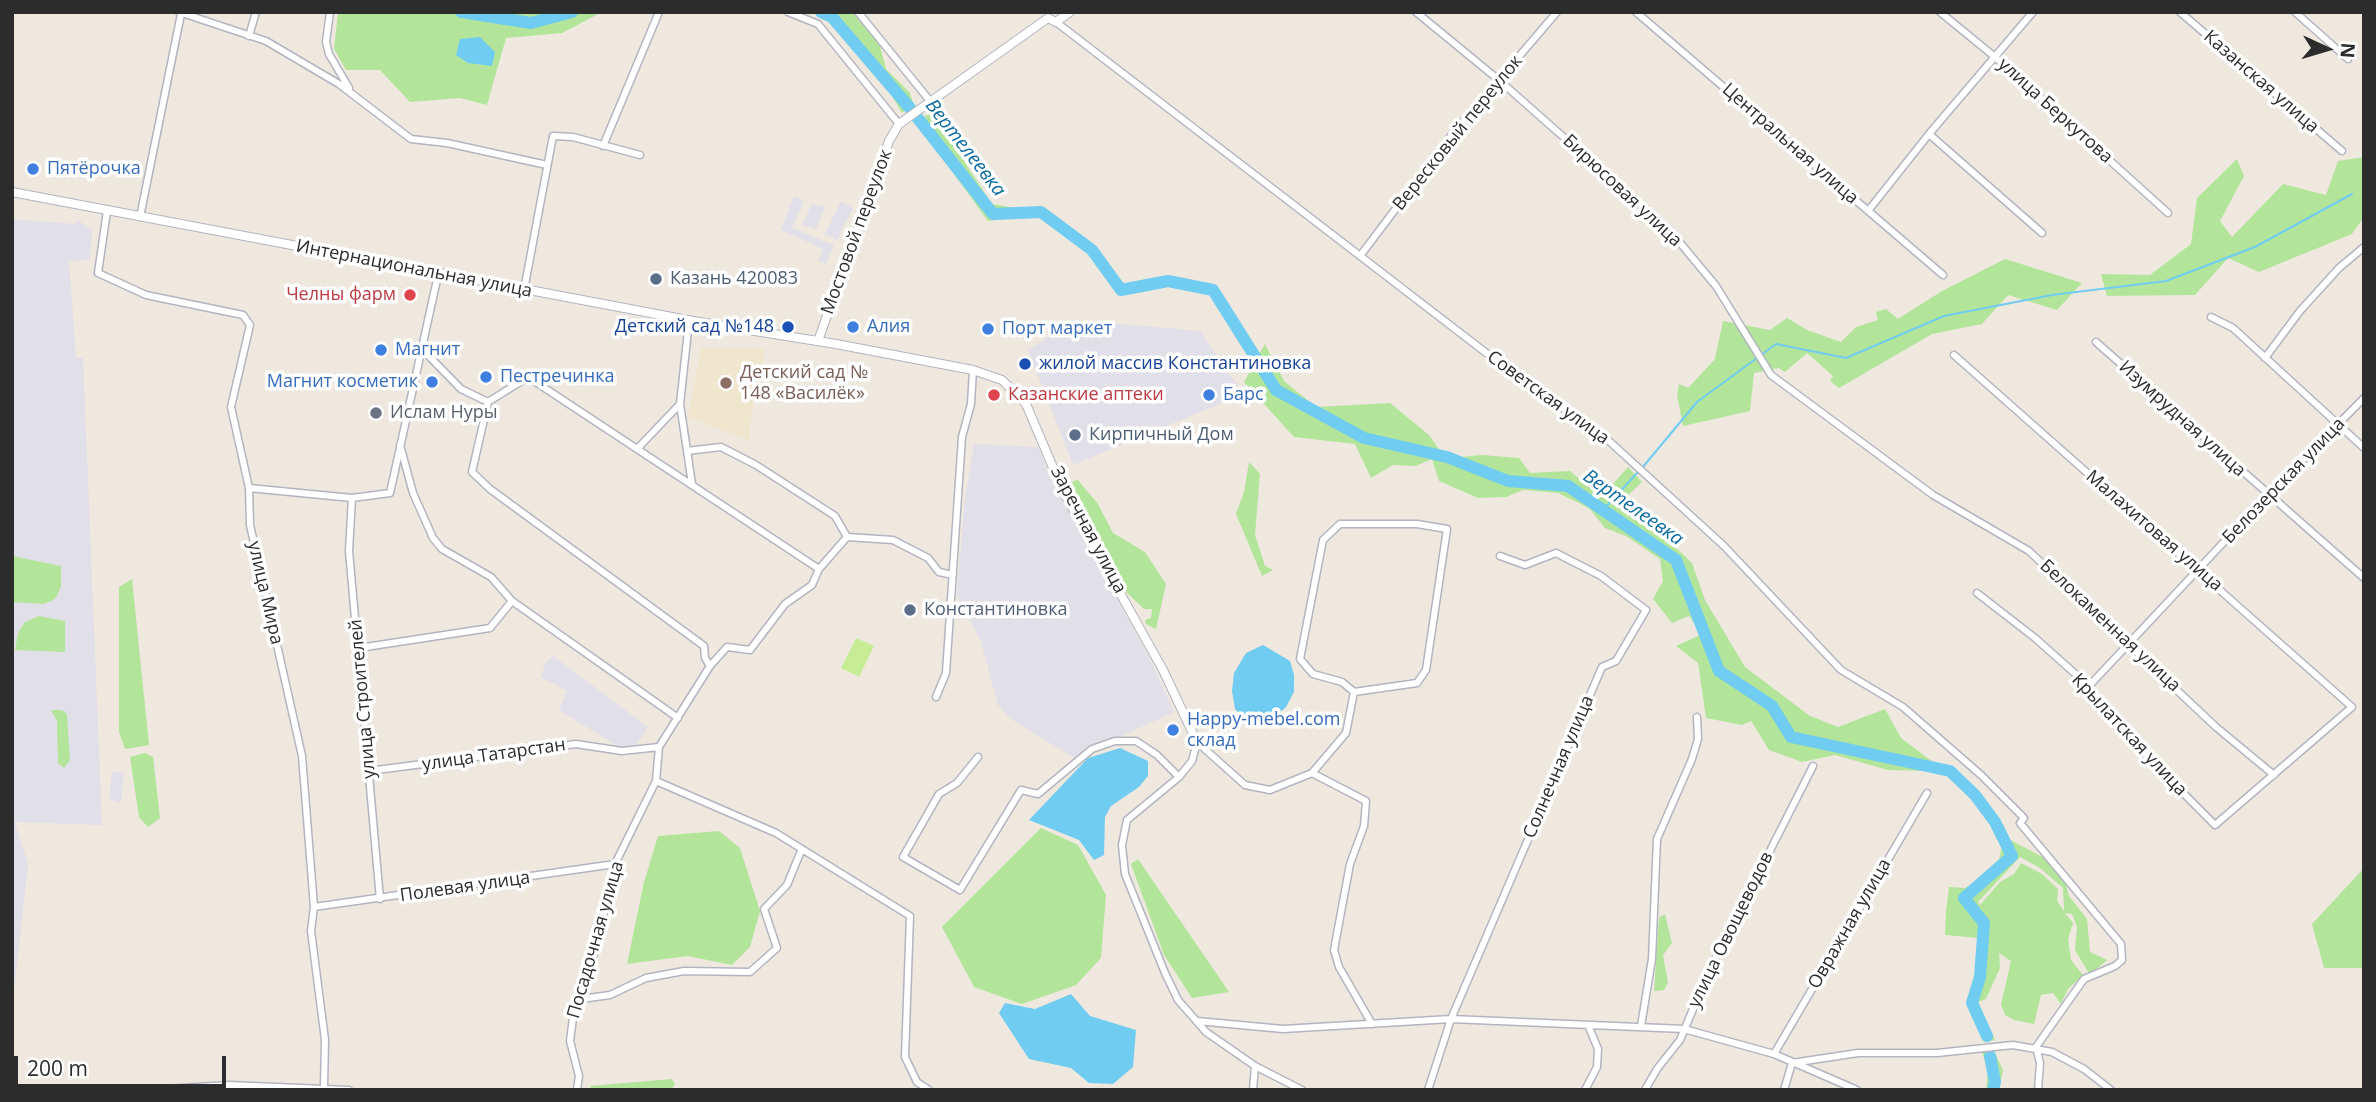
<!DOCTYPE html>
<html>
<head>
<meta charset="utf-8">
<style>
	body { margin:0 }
	#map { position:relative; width:2376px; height:1102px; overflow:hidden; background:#eee8df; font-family:"Open Sans",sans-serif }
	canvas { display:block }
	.frame { position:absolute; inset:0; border:14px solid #2c2c2c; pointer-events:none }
	.north { position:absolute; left:2292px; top:14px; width:70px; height:70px; -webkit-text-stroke:5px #fff; paint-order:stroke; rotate:94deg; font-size:19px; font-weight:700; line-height:28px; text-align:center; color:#2c2c2c }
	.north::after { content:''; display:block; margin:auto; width:24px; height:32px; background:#2c2c2c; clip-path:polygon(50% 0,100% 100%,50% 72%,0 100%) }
	.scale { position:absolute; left:14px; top:1056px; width:212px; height:32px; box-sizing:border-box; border:4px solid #2c2c2c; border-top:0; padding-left:9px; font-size:21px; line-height:24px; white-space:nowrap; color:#2c2c2c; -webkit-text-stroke:5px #fff; paint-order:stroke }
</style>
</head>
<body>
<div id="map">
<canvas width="2376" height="1102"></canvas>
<div class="frame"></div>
<div class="north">N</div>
<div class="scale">200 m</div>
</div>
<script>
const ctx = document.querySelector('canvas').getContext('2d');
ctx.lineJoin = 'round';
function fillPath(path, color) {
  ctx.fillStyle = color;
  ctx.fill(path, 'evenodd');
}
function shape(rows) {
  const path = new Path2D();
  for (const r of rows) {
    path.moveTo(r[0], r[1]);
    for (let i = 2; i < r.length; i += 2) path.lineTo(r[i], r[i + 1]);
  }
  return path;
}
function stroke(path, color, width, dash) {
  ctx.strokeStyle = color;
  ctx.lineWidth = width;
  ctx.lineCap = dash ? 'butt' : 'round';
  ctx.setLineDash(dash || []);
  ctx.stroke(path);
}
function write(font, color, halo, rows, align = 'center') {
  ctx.font = font + ' "Open Sans",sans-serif';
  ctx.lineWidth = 7;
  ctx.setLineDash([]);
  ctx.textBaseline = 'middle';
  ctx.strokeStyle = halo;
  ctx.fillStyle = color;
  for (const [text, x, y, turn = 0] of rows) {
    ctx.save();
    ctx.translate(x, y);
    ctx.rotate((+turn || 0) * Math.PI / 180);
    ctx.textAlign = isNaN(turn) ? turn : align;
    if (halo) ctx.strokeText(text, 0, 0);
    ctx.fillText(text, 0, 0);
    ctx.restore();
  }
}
fillPath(shape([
	[794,196,804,201,792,228,834,245,826,264,818,261,823,249,781,230],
	[841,201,853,208,837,240,825,234],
	[812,204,825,207,816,229,802,225],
	[12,219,75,224,79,221,92,230,90,260,69,261,76,358,83,358,102,825,15,822,28,864,12,1010],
	[1076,320,1200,331,1243,394,1073,465,1028,350],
	[974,444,1038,447,1052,482,1152,663,1174,712,1074,758,1011,719,998,705,981,642,957,595,965,498],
	[553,656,648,727,636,746,622,749,559,710,567,691,541,677,545,664],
	[112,771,124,773,121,803,109,799]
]), '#e1dfe7');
fillPath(shape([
	[701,348,765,349,750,424,750,441,688,417]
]), '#f0e6ce');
fillPath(shape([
	[338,12,602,12,562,33,506,38,487,105,460,98,410,102,380,70,346,70,334,49],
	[806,12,852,12,880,46,886,69,910,93,913,103,902,113,888,89,857,55,835,24,824,16],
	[932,112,992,204,1041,212,988,221,916,122],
	[2364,157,2364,217,2352,234,2259,272,2228,258,2195,295,2107,296,2101,274,2150,275,2191,244,2197,198,2237,159,2244,176,2220,221,2232,237,2283,184,2326,195,2338,161],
	[2005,259,2082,283,2057,310,2008,295,1982,324,1932,334,1839,388,1830,381,1833,376,1807,353,1785,372,1779,368,1754,373,1750,411,1683,426,1677,395,1679,384,1688,388,1715,359,1723,321,1770,330,1787,318,1807,330,1841,342,1856,327,1878,320,1876,312,1886,309,1898,319,1942,291],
	[1265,344,1284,381,1316,407,1390,403,1429,435,1441,452,1461,457,1482,455,1519,458,1530,473,1570,471,1590,488,1611,486,1628,467,1642,482,1621,502,1653,526,1692,563,1705,600,1745,667,1810,716,1838,727,1885,709,1901,738,1937,765,1929,771,1888,770,1835,755,1802,762,1769,750,1751,721,1742,725,1706,718,1698,663,1676,646,1702,634,1689,616,1672,623,1653,599,1663,581,1660,559,1626,536,1605,528,1589,508,1558,493,1523,490,1506,497,1478,498,1439,481,1432,459,1415,466,1393,465,1371,478,1355,444,1294,437,1244,382],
	[1249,462,1260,474,1255,535,1265,566,1273,570,1262,576,1236,514,1244,492],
	[1077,479,1098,504,1113,533,1145,552,1166,584,1156,629,1146,624,1145,620,1151,618,1152,609,1144,609,1126,592,1076,502,1070,484],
	[12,556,61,566,61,587,55,599,44,604,12,602],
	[132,579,149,745,125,749,119,732,119,587],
	[39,616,65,621,65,652,15,650,18,633,25,622],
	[51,710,62,710,67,714,70,760,64,768,58,763,57,721],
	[145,753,153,757,160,818,148,827,139,817,130,757],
	[1041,828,1078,845,1106,895,1101,958,1076,985,1022,1004,974,987,942,927],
	[719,831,740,848,760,911,750,947,732,965,688,956,627,964,644,882,658,836],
	[2003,836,2050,861,2065,881,2069,896,2087,919,2090,952,2107,960,2090,975,2075,950,2077,927,2072,914,2065,913,2073,923,2068,939,2071,960,2083,975,2068,989,2061,1004,2053,993,2041,995,2034,1024,2014,1020,2005,1015,2001,1004,2011,961,1999,953,2000,968,1986,999,1978,1002,1995,1040,1984,1042,1968,1002,1980,965,1979,938,1945,935,1946,912,1949,887,1965,888,1992,873,1999,862],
	[2020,857,2040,868,2063,888,2064,911,2057,901,2058,889,2042,874,2021,863,2014,874,2000,882,1980,905,1978,902],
	[1138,859,1229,992,1192,998,1164,955,1131,864],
	[2364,868,2364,968,2324,968,2312,924],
	[1665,914,1672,943,1663,955,1668,983,1664,990,1654,991,1659,918],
	[1993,1049,2003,1070,1999,1090,1986,1090,1988,1071,1982,1052],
	[672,1079,675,1084,671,1090,593,1090,590,1086]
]), '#b2e59a');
fillPath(shape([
	[856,638,874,646,859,677,841,668]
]), '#c6ed96');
fillPath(shape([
	[480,37,495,52,492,66,468,63,456,55,460,39],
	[1263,645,1290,661,1294,675,1294,692,1286,707,1274,718,1257,723,1244,718,1235,709,1232,691,1234,673,1246,653],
	[1120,748,1148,761,1148,776,1139,787,1111,806,1105,817,1104,855,1094,860,1079,840,1029,820,1088,758],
	[1071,994,1090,1016,1136,1030,1133,1067,1113,1084,1089,1083,1071,1068,1029,1059,999,1013,1005,1003,1035,1009]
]), '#70ccf1');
stroke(shape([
	[1642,468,1697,402,1776,344,1846,358,1944,316,2052,295,2166,281,2255,247,2352,194],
	[1603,510,1638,472]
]), '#70ccf1', 2);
stroke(shape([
	[461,12,531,23,572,12],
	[821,12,832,17,909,107,993,214,1041,212,1092,250,1121,290,1168,281,1213,290,1276,390,1364,438,1447,457,1508,481,1568,486,1676,560,1719,671,1772,706,1791,737,1950,771,1975,795,1995,822,2012,856,1964,898,1984,923,1980,977,1972,1003,1987,1036],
	[1990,1056,1995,1082,1993,1090]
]), '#70ccf1', 12);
const street = shape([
	[179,12,266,41,339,84,411,139,447,143,547,165],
	[330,12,326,42,329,54,349,88],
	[788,12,818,24,899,124],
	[858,12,930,101],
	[1416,12,1500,81,1671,232,1716,286,1771,375,1933,495,2029,551,2216,727,2274,775],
	[1636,12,1943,275],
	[1940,12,1995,57,2168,213],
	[2180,12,2342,151],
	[2295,12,2348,59],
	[1056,22,1498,362,1609,441,1724,546,1841,670,1903,707,1981,775,2024,818,2020,823,2121,944,2122,960,2115,966,2084,979,2036,1047,2040,1063,2038,1090],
	[249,36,256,12],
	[1929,134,2042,233],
	[603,146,659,12],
	[107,211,98,273,146,295,243,315,250,325,231,407,249,488,250,525,302,756,314,907,311,931,325,1040,324,1087],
	[1868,211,1929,134,2033,12],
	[140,217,181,14],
	[1360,256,1450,137,1557,12],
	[524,290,553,136,573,137,640,155],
	[2211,317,2233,328,2364,448],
	[2096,342,2364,578],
	[421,348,461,389,488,402],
	[1954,355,2352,707,2215,825,2090,699,2089,686,2035,638,1977,593],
	[2265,358,2300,311,2339,268,2364,247],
	[680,404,692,484],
	[400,445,413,493,433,538,442,549,491,577,512,601,678,718],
	[638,448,680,404,689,321],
	[687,451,721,447,756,465,835,516,847,537],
	[249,488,352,498,390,493,438,275],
	[352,498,349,551,380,899],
	[1340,524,1417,524,1447,529,1426,670,1417,683,1354,692,1342,682,1313,674,1300,659,1323,540,1340,524],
	[847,537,893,540,928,558,939,572,953,575],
	[359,648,490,628,512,601],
	[710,666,705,658,704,646,490,489,472,472,488,402,528,377,819,569],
	[2089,686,2267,496,2364,398],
	[936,697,946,673,962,437,971,404,973,370],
	[978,757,957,783,939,794,903,857,960,890,1021,790,1038,794,1092,749,1115,741,1136,741,1157,755,1179,777],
	[369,771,576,744,622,751,659,747],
	[1312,773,1366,801,1364,826,1350,864,1334,950,1339,967,1372,1024],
	[656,781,776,833,910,916,905,1057,917,1082,929,1090],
	[314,907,615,864],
	[581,999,610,995,646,978,684,971,750,972,777,948,764,909,787,885,801,851],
	[1197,1021,1283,1029,1451,1019,1684,1029,1774,1054,1857,1090],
	[1641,1026,1652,959,1657,839,1692,759,1698,739,1697,717],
	[1774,1054,1927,793],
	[1255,1066,1302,1090],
	[149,1090,229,1085,349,1090],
	[577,1090,579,1076,570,1041,573,1018,596,947,615,864,656,781,659,747,710,666,727,647,750,650,785,604,812,585,819,569,847,537],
	[1253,1090,1255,1066,1206,1032,1178,1000,1165,973,1125,874,1122,845,1127,820,1179,777,1192,761,1197,742,1245,785,1270,790,1312,773,1346,733,1354,692],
	[1428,1090,1451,1019,1602,667,1616,661,1646,610,1601,576,1556,553,1525,565,1500,556],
	[1585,1090,1597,1067,1598,1049,1588,1025],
	[1645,1090,1657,1069,1680,1040,1709,971,1813,766],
	[1784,1090,1792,1063,1858,1053,1937,1053,2013,1045,2052,1052,2084,1069,2111,1090]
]);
const secondary = shape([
	[12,192,693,321,836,344,973,370,1002,380,1026,404,1063,491,1163,670,1197,742],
	[818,341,889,141,899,124,1048,18,1056,22,1070,12]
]);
stroke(street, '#b2b5c0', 9);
stroke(secondary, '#b2b5c0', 10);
stroke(street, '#fff', 6);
stroke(secondary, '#fff', 8);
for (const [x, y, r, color] of [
	[33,169,7,"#3f7fe0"],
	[656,279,7,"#5c6f8a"],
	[410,295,7,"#e0444e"],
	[788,327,7,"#1a4fb4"],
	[853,327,7,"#3f7fe0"],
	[988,329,7,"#3f7fe0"],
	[381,350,7,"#3f7fe0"],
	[1025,364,7,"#1a4fb4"],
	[486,377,7,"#3f7fe0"],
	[432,382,7,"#3f7fe0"],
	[726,383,7,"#8d6e63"],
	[994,395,7,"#e0444e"],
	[1209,395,7,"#3f7fe0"],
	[376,413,7,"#6b7280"],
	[1075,435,7,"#5c6f8a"],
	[910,610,7,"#5c6f8a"],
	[1173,730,7,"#3f7fe0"]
]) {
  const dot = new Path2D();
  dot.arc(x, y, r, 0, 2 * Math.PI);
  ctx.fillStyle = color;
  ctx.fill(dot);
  stroke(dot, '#fff', 2.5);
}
write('18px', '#2c2c2c', '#fff', [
	["Казанская улица",2261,82,41],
	["улица Беркутова",2055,111,42],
	["Вересковый переулок",1458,133,-51],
	["Центральная улица",1790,144,41],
	["Бирюсовая улица",1622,191,43],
	["Мостовой переулок",857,232,-70],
	["Интернациональная улица",414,269,11],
	["Советская улица",1548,398,36],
	["Изумрудная улица",2182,419,42],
	["Белозерская улица",2284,481,-46],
	["Заречная улица",1088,530,62],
	["Малахитовая улица",2154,531,41],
	["улица Мира",265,593,77],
	["Белокаменная улица",2110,626,43],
	["улица Строителей",363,699,-95],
	["Крылатская улица",2129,735,47],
	["улица Татарстан",494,755,-8],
	["Солнечная улица",1559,767,-67],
	["Полевая улица",465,887,-8],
	["Овражная улица",1850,924,-60],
	["улица Овощеводов",1731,930,-64],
	["Посадочная улица",596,940,-74]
]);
write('18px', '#366cbe', '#fff', [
	["Пятёрочка",47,169],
	["Алия",867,327],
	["Порт маркет",1002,329],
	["Магнит",395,350],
	["Пестречинка",500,377],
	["Магнит косметик",418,382,"right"],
	["Барс",1223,395],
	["Happy-mebel.com",1187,720],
	["склад",1187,741]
], 'left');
write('18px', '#4e5e75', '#fff', [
	["Казань 420083",670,279],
	["Кирпичный Дом",1089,435],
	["Константиновка",924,610]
], 'left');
write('18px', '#be3a42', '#fff', [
	["Челны фарм",396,295],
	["Казанские аптеки",1008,395,"left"]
], 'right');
write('18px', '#164399', '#fff', [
	["Детский сад №148",774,327],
	["жилой массив Константиновка",1039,364,"left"]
], 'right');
write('18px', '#785e54', '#fff', [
	["Детский сад №",740,373],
	["148 «Василёк»",740,394]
], 'left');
write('18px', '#5b616d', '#fff', [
	["Ислам Нуры",390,413]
], 'left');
write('italic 19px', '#0b6aa2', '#fff', [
	["Вертелеевка",965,148,52],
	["Вертелеевка",1633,508,35]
]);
</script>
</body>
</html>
